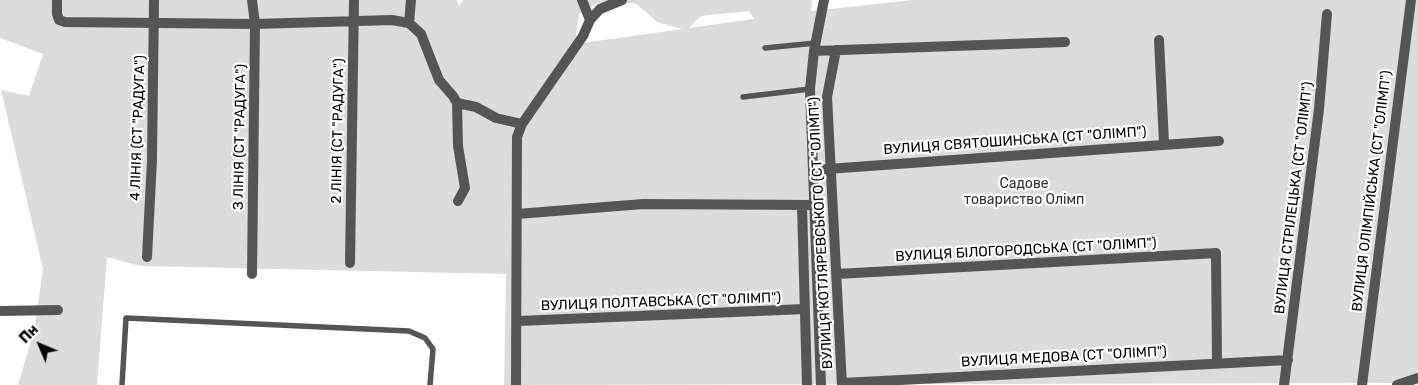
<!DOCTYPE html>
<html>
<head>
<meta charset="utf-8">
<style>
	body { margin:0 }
	#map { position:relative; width:1418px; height:385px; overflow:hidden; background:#fff; font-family:Rubik,sans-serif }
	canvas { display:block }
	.north { position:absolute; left:15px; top:320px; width:50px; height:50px; -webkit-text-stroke:4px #fff; paint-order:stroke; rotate:315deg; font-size:14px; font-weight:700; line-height:20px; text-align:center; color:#000 }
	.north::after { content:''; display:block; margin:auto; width:18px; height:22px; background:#000; clip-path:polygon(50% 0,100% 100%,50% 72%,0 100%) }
</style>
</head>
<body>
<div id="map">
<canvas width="1418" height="385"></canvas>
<div class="north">Пн</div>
</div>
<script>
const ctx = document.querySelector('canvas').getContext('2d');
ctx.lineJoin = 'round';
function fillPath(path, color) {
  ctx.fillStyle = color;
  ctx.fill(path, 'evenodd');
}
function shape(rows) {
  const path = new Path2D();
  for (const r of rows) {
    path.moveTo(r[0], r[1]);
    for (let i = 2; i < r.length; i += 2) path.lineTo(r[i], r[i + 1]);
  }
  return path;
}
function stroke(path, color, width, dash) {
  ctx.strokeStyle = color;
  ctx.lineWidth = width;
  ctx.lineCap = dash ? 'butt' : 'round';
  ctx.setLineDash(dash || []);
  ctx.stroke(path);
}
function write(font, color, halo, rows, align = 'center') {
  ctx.font = font + ' Rubik,sans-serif';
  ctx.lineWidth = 4.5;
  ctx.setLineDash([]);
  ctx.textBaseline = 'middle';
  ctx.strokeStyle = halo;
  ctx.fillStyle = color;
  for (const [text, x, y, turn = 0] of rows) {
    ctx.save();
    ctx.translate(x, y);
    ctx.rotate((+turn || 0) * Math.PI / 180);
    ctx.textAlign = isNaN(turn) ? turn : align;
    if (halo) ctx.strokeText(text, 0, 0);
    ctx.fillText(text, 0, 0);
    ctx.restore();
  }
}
fillPath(shape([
	[0,0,457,0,459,6,463,0,812,0,811,11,913,0,1418,0,1418,383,504,385,506,274,140,266,107,257,97,385,18,385,34,331,43,269,1,90,29,96,43,54,0,38],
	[597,3,635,3,657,22,682,29,575,44,579,14],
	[749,11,754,19,689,28,701,16]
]), '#dcdcdc');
stroke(shape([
	[765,48,816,43],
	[743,97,810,89],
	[122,385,126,318,409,331,425,338,433,349,430,385]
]), '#555', 5.5);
stroke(shape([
	[57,0,57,14,59,20,65,22,255,24,392,20,409,23],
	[252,0,255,24,252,274],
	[411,0,409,23,421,34,439,80,453,96,457,103,458,146,465,188,458,201],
	[590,20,600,9,622,0],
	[1159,40,1164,143],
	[836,50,827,97,842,385],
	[814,51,1065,42],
	[457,103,476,107,496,118,522,124],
	[813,170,1219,141],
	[802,205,807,385],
	[517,214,643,204,815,205],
	[147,257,152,160,154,0],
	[350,263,354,0],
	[837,274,1216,253,1217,362],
	[0,311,58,310],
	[518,321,805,309],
	[842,383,1288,360],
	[516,385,517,137,522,124,583,36,590,20,582,0],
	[821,385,810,89,814,51,824,0],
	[1284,385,1319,109,1327,14],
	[1362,385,1411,0],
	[1397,385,1418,378]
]), '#555', 10);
write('14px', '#000', '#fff', [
	["4 ЛІНІЯ (СТ \"РАДУГА\")",138,128,-88],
	["2 ЛІНІЯ (СТ \"РАДУГА\")",338,131,-89],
	["З ЛІНІЯ (СТ \"РАДУГА\")",240,137,-89],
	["ВУЛИЦЯ СВЯТОШИНСЬКА (СТ \"ОЛІМП\")",1015,141,-4],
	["ВУЛИЦЯ ОЛІМПІЙСЬКА (СТ \"ОЛІМП\")",1372,191,-83],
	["ВУЛИЦЯ СТРІЛЕЦЬКА (СТ \"ОЛІМП\")",1294,198,-83],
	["ВУЛИЦЯ КОТЛЯРЕВСЬКОГО (СТ \"ОЛІМП\")",821,233,-93],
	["ВУЛИЦЯ БІЛОГОРОДСЬКА (СТ \"ОЛІМП\")",1026,250,-3],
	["ВУЛИЦЯ ПОЛТАВСЬКА (СТ \"ОЛІМП\")",661,302,-2],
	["ВУЛИЦЯ МЕДОВА (СТ \"ОЛІМП\")",1064,357,-3]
]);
write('14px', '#333', '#fff', [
	["Садове",1024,184],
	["товариство Олімп",1024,200]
]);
</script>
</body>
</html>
